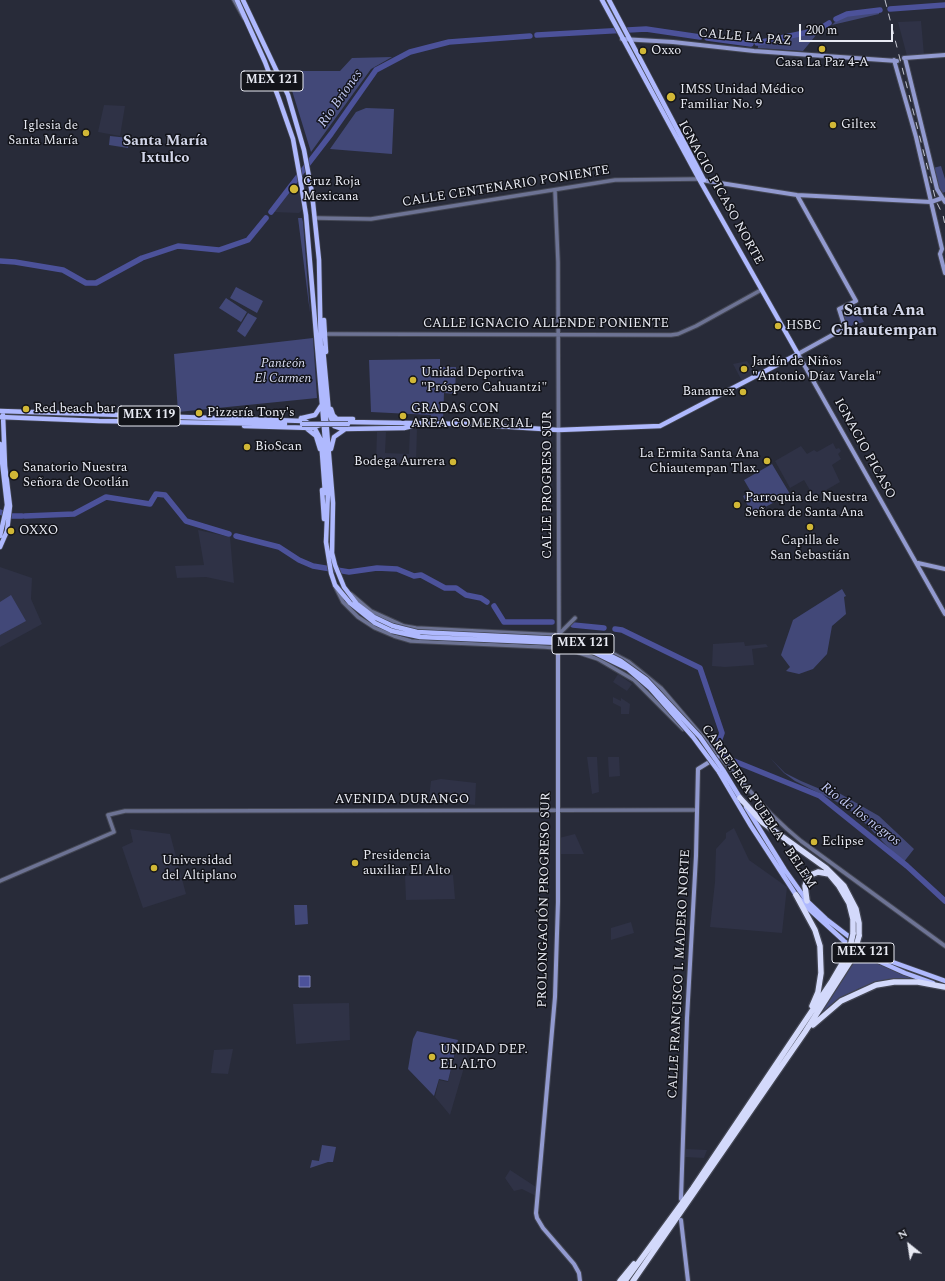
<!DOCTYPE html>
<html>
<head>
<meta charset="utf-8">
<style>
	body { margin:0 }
	#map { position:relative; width:945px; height:1281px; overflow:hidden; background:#282b39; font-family:Spectral,serif }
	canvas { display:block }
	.north { position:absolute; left:889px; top:1225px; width:40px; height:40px; -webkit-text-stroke:3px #13141a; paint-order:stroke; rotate:330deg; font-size:11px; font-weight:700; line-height:16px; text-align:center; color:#e8eaf3 }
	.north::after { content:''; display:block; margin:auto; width:14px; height:18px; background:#e8eaf3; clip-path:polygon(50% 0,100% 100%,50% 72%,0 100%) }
	.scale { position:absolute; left:799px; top:24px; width:94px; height:18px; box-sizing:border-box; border:2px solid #e8eaf3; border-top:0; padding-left:5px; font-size:12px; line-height:14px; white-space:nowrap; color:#e8eaf3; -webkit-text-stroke:3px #13141a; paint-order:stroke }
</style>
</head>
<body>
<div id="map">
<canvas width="945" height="1281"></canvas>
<div class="north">N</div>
<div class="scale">200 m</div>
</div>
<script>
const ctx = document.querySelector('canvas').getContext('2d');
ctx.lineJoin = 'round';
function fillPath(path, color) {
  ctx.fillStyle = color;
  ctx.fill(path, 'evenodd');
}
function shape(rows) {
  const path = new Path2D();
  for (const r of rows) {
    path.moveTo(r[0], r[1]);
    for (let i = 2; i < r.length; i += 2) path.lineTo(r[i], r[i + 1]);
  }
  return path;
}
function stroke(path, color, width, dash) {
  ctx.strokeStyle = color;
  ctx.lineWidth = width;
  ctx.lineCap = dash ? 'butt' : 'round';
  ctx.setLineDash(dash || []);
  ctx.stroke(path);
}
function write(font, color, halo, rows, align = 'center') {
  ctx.font = font + ' Spectral,serif';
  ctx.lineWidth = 3;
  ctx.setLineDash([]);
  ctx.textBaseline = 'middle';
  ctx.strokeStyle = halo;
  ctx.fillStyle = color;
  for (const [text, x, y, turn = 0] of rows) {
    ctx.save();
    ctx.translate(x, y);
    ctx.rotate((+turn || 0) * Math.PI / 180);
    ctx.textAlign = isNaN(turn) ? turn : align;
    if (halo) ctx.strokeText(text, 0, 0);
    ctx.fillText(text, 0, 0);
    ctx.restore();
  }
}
fillPath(shape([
	[921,21,924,55,907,56,898,22],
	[104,105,125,106,120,136,98,132],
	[297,179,302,210,299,213,273,212],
	[747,361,755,373,742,381,733,364],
	[410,429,417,429,416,463,376,462,377,432,386,432,385,453,409,454],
	[833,443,836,449,839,448,841,451,838,454,841,459,832,465,840,482,814,497,804,480,790,488,775,461,801,446,807,454,814,450,817,452],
	[198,530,230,537,234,583,206,577,177,578,175,566,204,565],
	[0,567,32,578,31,599,42,624,0,647],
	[744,642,745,646,766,644,768,647,752,649,754,665,725,667,712,666,713,644],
	[618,674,632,684,627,691,613,682],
	[613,697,621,701,621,698,630,704,629,714,621,714,621,707,613,703],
	[587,757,597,757,599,792,592,794],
	[608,757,619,757,620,776,609,777],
	[441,779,476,783,475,805,429,799,431,781],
	[734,828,749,860,787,887,782,933,710,927,715,882,716,849,726,838,726,833],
	[130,829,170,834,186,894,143,908,122,847,133,842],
	[575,834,584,854,559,854,559,838],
	[453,875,455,899,406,900,405,876],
	[631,922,634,933,611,940,611,928],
	[349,1003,350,1040,296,1044,293,1004],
	[457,1046,470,1047,450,1115,435,1097,439,1080,448,1082],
	[233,1049,228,1074,211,1073,214,1050],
	[686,1149,707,1150,704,1158,685,1157],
	[510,1170,536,1187,536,1196,522,1189,514,1191,505,1178]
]), '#2f3246');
fillPath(shape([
	[879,11,879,14,832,25,836,21,846,16],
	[821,29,803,51,758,48,758,43],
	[392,57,371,69,311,152,286,71,340,71,352,58],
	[366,108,394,109,392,154,330,149,356,112],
	[110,136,129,138,128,148,109,145],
	[941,166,945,179,945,192,940,194,933,168],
	[298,218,302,218,303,222,310,313],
	[236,287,263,301,257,313,230,298],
	[226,298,247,312,241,322,219,308],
	[855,305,864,322,852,325,852,328,847,330,840,310],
	[248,313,257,318,245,337,237,331],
	[313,338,317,398,178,412,174,354],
	[440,359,440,367,456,367,455,394,444,393,443,420,431,420,431,415,371,412,369,360],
	[772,464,790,494,752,514,743,496,751,492,744,480],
	[842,589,846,596,844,597,846,614,832,626,827,654,813,669,799,674,786,671,790,667,781,655,793,620],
	[11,595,26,621,0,635,0,602],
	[770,758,785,773,801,781,820,789,839,793,879,816,914,849,903,863,863,821,845,806,795,781,784,773],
	[294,905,307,905,308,924,295,925],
	[857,952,874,962,918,981,881,982,860,988,836,1001,816,1017,849,969],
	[417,1031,458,1040,448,1081,439,1079,434,1096,408,1069,413,1039],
	[322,1145,336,1147,333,1162,328,1162,310,1168,312,1160,319,1161]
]), '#424878');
const water = shape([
	[299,976,310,976,310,987,299,987,299,976]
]);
fillPath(water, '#4c529a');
stroke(water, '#7b80b5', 1);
stroke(shape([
	[890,9,945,5],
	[836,19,847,14,880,10],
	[537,35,646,29,700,37],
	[707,38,751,44],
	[757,43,818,30,829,23],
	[271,212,331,134,376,70,410,52,449,42,530,36],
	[0,261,15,262,63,270,86,283,96,283,142,258,178,246,219,250,248,240,266,218],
	[0,512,11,516,22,516],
	[25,516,74,514,106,497,150,504,156,494,165,495,186,521,229,534],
	[236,536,279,547,299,560,313,566,349,572,377,568,397,569,414,576,421,575,445,588,456,588,466,595,481,598,487,602],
	[494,606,504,622,552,622],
	[573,625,604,628],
	[615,629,622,630,700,668,722,733,717,747,719,749],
	[726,756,729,759,820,796,907,866,945,901]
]), '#4c529a', 5.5);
stroke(shape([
	[897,61,903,60]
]), '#454855', 4, [4, 2]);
const tertiary = shape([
	[234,0,244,18],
	[555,191,558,262,559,635],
	[316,218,371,219,615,180,699,179],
	[323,334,671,335,678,334,696,326,761,290],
	[335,586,343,602,358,617,375,628,394,636,411,641,545,647,567,649,598,659,634,680,683,729],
	[351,594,371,611,404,626,416,628,558,635,593,643,629,662,661,688,732,771,771,814,787,829,801,841,945,946],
	[559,634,575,618],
	[0,881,114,832,108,815,125,811,697,810]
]);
const secondary = shape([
	[622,39,673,42,754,51,897,61],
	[904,58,945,55],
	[905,58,937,189,945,202],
	[894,60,916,137,942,249,940,254,945,273],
	[701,180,797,195,931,202,942,198],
	[797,195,856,301,839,309,845,328,798,354,945,614],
	[918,563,945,569],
	[558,635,558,902,555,997,536,1213,537,1218,543,1228,574,1264,579,1273,580,1281],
	[681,1199,687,1018,696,856,698,769,719,756],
	[681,1220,688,1281]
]);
const primary = shape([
	[237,0,265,62,279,99,293,139,300,178,306,215,326,452,328,491,326,542,331,573,335,585,350,603,375,623,392,631],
	[243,0,288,95,304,150,312,193,319,260,321,358,333,503,332,553,335,565,344,587,357,604,374,617,393,626],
	[609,0,704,180],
	[324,320,326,352],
	[323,348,329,413,334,426,343,429,404,428,416,425],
	[331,409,333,415,337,419],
	[0,411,303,421],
	[0,417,99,421,285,424],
	[301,418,314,427,321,440,325,493],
	[302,418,315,415,321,406],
	[334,419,353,419],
	[348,422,465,424,558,430,660,426,798,354,699,179,602,0],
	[244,426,312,428,323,424],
	[306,428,316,436,320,449],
	[0,444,7,505,0,536],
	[331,449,334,437,344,430],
	[322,490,324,519],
	[0,547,7,531,10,506,5,466,3,415],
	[723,770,742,801],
	[719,772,751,826,796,895,809,909,844,941,865,955,905,973,933,983],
	[746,807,785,870,807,901,826,919,864,948,887,960,945,981]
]);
const motorway = shape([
	[740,798,762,822,826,868,844,886,856,909,859,923,859,936],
	[796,895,815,930,820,946,821,973,818,992,812,1006],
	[807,901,805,886,808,876,818,872,829,874,839,886,849,903,853,919,853,934],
	[813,1025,841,1001,876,985,894,982,918,982,945,987],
	[620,1281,634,1264],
	[625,1281,693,1188,832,981,849,952],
	[633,1281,805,1032,853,957]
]);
stroke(tertiary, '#434653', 5.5);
stroke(secondary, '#434653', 6);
stroke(primary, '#434653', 6);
stroke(motorway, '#434653', 8);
stroke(tertiary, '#6d7394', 3.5);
stroke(secondary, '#929ad0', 4);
stroke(primary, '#afb9fe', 4.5);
stroke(motorway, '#d3d9fb', 5.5);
stroke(shape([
	[885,0,936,201,943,215,945,225]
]), '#c5c7d1', 1, [7, 7]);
const primaryBridge = shape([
	[302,424,348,424],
	[393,626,417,632,562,639,593,647,621,661,646,679,700,737,723,770],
	[392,631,420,637,560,643,589,650,628,669,650,688,693,737,719,772]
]);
const motorwayBridge = shape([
	[849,952,853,934],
	[853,957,859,936]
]);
stroke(primaryBridge, '#434653', 6, []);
stroke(motorwayBridge, '#434653', 8, []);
stroke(primaryBridge, '#afb9fe', 4.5);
stroke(motorwayBridge, '#d3d9fb', 5.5);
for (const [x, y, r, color] of [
	[822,49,4,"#d1b736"],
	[643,51,4,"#d1b736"],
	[671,97,5,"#d1b736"],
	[833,125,4,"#d1b736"],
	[86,133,4,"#d1b736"],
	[294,189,5,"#d1b736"],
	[778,326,4,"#d1b736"],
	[744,369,4,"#d1b736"],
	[413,380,4,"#d1b736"],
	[743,392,4,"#d1b736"],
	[26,409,4,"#d1b736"],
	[199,413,4,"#d1b736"],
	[403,416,4,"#d1b736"],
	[247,447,4,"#d1b736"],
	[767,461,4,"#d1b736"],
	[453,462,4,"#d1b736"],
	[14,475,5,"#d1b736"],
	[737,505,4,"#d1b736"],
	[810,527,4,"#d1b736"],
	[11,531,4,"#d1b736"],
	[814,842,4,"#d1b736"],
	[355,863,4,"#d1b736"],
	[154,868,4,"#d1b736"],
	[432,1057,4,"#d1b736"]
]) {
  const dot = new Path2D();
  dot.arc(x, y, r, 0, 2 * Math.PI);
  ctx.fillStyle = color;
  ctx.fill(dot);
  stroke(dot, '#13141a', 1.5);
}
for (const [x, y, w] of [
	[272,81,62],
	[149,416,62],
	[583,644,62],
	[863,953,62]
]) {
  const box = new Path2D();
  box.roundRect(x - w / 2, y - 10, w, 20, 3);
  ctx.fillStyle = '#13141a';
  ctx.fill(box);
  stroke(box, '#e8eaf3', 1);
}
write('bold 12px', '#e8eaf3', null, [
	["MEX 121",272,81],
	["MEX 119",149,416],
	["MEX 121",583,644],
	["MEX 121",863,953]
]);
write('13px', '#e8eaf3', '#13141a', [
	["CALLE LA PAZ",745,38,5],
	["CALLE CENTENARIO PONIENTE",506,187,-9],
	["IGNACIO PICASO NORTE",720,193,61],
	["CALLE IGNACIO ALLENDE PONIENTE",546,324],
	["IGNACIO PICASO",864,449,61],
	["CALLE PROGRESO SUR",548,485,-90],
	["AVENIDA DURANGO",402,800],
	["CARRETERA PUEBLA - BELEM",758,807,56],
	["PROLONGACIÓN PROGRESO SUR",545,900,-89],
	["CALLE FRANCISCO I. MADERO NORTE",680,974,-87]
]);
write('13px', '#e8eaf3', '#13141a', [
	["Oxxo",651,51],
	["Casa La Paz 4-A",822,63,"center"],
	["IMSS Unidad Médico",680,90],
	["Familiar No. 9",680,105],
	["Giltex",841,125],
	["Iglesia de",78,126,"right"],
	["Santa María",78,141,"right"],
	["Cruz Roja",303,182],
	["Mexicana",303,197],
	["HSBC",786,326],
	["Jardín de Niños",752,362],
	["\"Antonio Díaz Varela\"",752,377],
	["Unidad Deportiva",421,373],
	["\"Próspero Cahuantzi\"",421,388],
	["Banamex",735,392,"right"],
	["Red beach bar",34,409],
	["GRADAS CON",411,409],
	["AREA COMERCIAL",411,424],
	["Pizzería Tony's",207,413],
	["BioScan",255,447],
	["La Ermita Santa Ana",759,454,"right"],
	["Chiautempan Tlax.",759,469,"right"],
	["Bodega Aurrera",445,462,"right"],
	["Sanatorio Nuestra",23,468],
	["Señora de Ocotlán",23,483],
	["Parroquia de Nuestra",745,498],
	["Señora de Santa Ana",745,513],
	["OXXO",19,531],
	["Capilla de",810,541,"center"],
	["San Sebastián",810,556,"center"],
	["Eclipse",822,842],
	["Presidencia",363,856],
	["auxiliar El Alto",363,871],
	["Universidad",162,861],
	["del Altiplano",162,876],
	["UNIDAD DEP.",440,1050],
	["EL ALTO",440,1065]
], 'left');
write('italic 13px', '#dadef3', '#13141a', [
	["Panteón",283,364],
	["El Carmen",283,379]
]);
write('italic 14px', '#c0c7f1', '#13141a', [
	["Rio Briones",341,99,-55],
	["Rio de los negros",860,815,37]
]);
write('bold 15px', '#d2d6e9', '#13141a', [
	["Santa María",165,142],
	["Ixtulco",165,159]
]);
write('bold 17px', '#d2d6e9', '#13141a', [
	["Santa Ana",884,312],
	["Chiautempan",884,332]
]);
</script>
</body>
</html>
